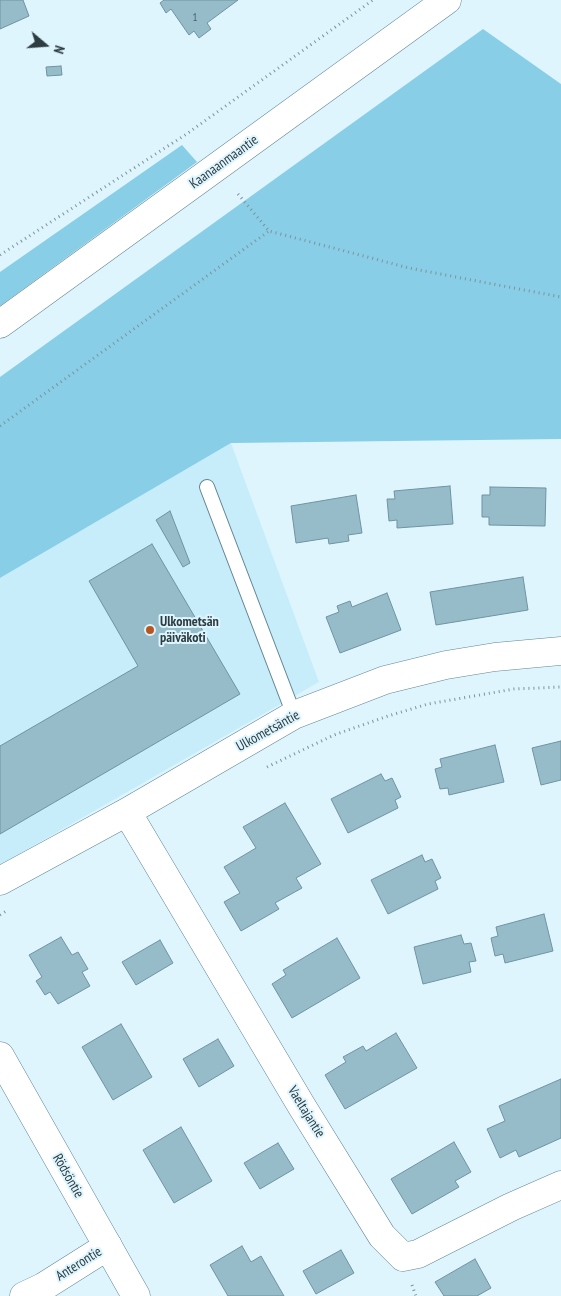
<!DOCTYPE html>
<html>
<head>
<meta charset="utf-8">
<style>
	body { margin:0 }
	#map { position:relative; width:561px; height:1296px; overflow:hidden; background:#def5fe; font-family:"PT Sans Narrow",sans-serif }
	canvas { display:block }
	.north { position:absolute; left:20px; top:20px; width:50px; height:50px; -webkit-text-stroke:4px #def5fe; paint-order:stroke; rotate:108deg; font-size:14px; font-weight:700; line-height:20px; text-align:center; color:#2c3c41 }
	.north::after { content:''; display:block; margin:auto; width:18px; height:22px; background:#2c3c41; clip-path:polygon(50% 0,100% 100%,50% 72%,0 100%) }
</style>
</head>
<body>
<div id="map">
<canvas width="561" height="1296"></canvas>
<div class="north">N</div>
</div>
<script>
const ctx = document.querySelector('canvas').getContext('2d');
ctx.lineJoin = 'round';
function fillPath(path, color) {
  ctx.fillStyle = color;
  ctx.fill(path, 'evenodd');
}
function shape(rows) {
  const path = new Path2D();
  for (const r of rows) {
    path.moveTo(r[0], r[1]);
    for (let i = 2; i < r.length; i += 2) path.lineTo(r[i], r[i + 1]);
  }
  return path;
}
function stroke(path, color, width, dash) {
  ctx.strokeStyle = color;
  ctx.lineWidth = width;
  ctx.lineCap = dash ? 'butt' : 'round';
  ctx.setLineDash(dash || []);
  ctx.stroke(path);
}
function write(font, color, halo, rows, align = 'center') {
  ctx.font = font + ' "PT Sans Narrow",sans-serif';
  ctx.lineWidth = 4;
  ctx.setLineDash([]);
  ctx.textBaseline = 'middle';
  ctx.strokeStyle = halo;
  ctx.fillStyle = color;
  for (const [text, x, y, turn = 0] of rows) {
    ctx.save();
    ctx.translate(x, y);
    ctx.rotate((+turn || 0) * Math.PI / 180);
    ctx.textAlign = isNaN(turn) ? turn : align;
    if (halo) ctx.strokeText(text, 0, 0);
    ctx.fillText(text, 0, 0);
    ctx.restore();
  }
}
fillPath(shape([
	[231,443,319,682,0,865,0,578]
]), '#c7edfb');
fillPath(shape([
	[483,29,561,84,561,439,231,443,0,578,0,377],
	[182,145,197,162,0,306,0,272]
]), '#88cee7');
const building = shape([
	[0,0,23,0,29,16,0,29,0,0],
	[164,0,238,0,207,23,211,29,199,38,194,31,189,35,171,9,166,13,160,3,164,0],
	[61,66,62,75,47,76,46,67,61,66],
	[450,486,453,524,397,528,397,520,389,521,387,499,395,499,394,491,450,486],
	[490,487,546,488,545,526,489,525,489,517,482,517,482,495,490,495,490,487],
	[356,495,362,533,348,535,349,541,329,544,328,538,296,543,291,506,356,495],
	[170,511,190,563,183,567,156,520,170,511],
	[152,544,240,694,0,834,0,746,138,666,89,581,152,544],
	[523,577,528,610,436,625,430,592,523,577],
	[387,593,401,630,340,653,326,617,339,612,337,606,350,601,352,607,387,593],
	[561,741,561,780,541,785,532,748,561,741],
	[495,745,504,782,449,795,448,788,440,789,435,769,442,767,440,759,495,745],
	[381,774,385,781,392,778,401,797,395,800,398,808,348,833,331,799,381,774],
	[285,803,321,864,296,878,302,888,275,903,279,909,241,931,224,902,240,893,224,867,256,848,243,827,285,803],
	[422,855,425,862,432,859,441,878,435,881,438,889,388,914,371,880,422,855],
	[544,914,553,951,505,963,503,954,495,956,491,938,498,936,496,927,544,914],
	[461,935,464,944,471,943,476,961,469,962,471,972,423,984,414,947,461,935],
	[61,937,72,955,78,952,88,969,82,972,90,986,58,1004,50,992,45,995,36,981,42,977,29,955,61,937],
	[337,938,360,978,292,1018,272,984,286,975,283,970,337,938],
	[160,940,173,963,136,985,122,962,160,940],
	[121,1024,152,1077,113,1100,82,1047,121,1024],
	[396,1033,417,1068,345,1109,325,1075,346,1062,343,1057,363,1046,366,1051,396,1033],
	[218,1039,234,1066,199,1087,183,1059,218,1039],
	[561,1079,561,1138,519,1157,516,1150,500,1158,487,1129,505,1121,499,1106,561,1079],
	[181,1127,212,1181,174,1203,143,1150,181,1127],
	[454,1142,471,1172,455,1181,459,1187,412,1214,391,1179,454,1142],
	[278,1143,294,1169,260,1189,244,1163,278,1143],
	[242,1246,251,1262,261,1256,284,1296,228,1296,210,1265,242,1246],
	[341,1250,354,1273,316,1294,303,1271,341,1250],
	[475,1259,491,1288,477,1296,444,1296,435,1282,475,1259]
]);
fillPath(building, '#96bcca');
stroke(building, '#6f93a1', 1);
const service = shape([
	[207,487,294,715]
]);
const minor = shape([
	[127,812,301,1105,382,1236,403,1257,418,1254,511,1207,561,1185],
	[0,881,127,812,294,715,385,680,446,665,495,657,561,651],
	[24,1296,43,1287,108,1246]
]);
const tertiary = shape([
	[0,324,447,0],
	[0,1056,136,1296]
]);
stroke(service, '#628693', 16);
stroke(minor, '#628693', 29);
stroke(tertiary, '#628693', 29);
stroke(shape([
	[238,194,269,231,409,268,561,297],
	[0,255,188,133,373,0],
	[0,426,269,231],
	[267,767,334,735,388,716,428,704,514,689,561,687],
	[0,915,8,910],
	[412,1285,416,1296]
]), '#7f9299', 3, [1, 4]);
stroke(service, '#fff', 14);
stroke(minor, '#fff', 28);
stroke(tertiary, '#fff', 28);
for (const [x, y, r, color] of [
	[150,630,5,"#b95620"]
]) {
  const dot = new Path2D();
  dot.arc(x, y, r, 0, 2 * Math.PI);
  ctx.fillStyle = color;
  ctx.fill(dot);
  stroke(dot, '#def5fe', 2);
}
write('11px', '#465c63', null, [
	["1",195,18]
]);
write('14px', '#2c3c41', '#def5fe', [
	["Kaanaanmaantie",224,162,-36],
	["Ulkometsäntie",268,731,-29],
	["Vaeltajantie",306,1112,58],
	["Rödsöntie",68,1176,60],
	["Anterontie",79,1264,-32]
]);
write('bold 14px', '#2c3c41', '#def5fe', [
	["Ulkometsän",160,622],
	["päiväkoti",160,638]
], 'left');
</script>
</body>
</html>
